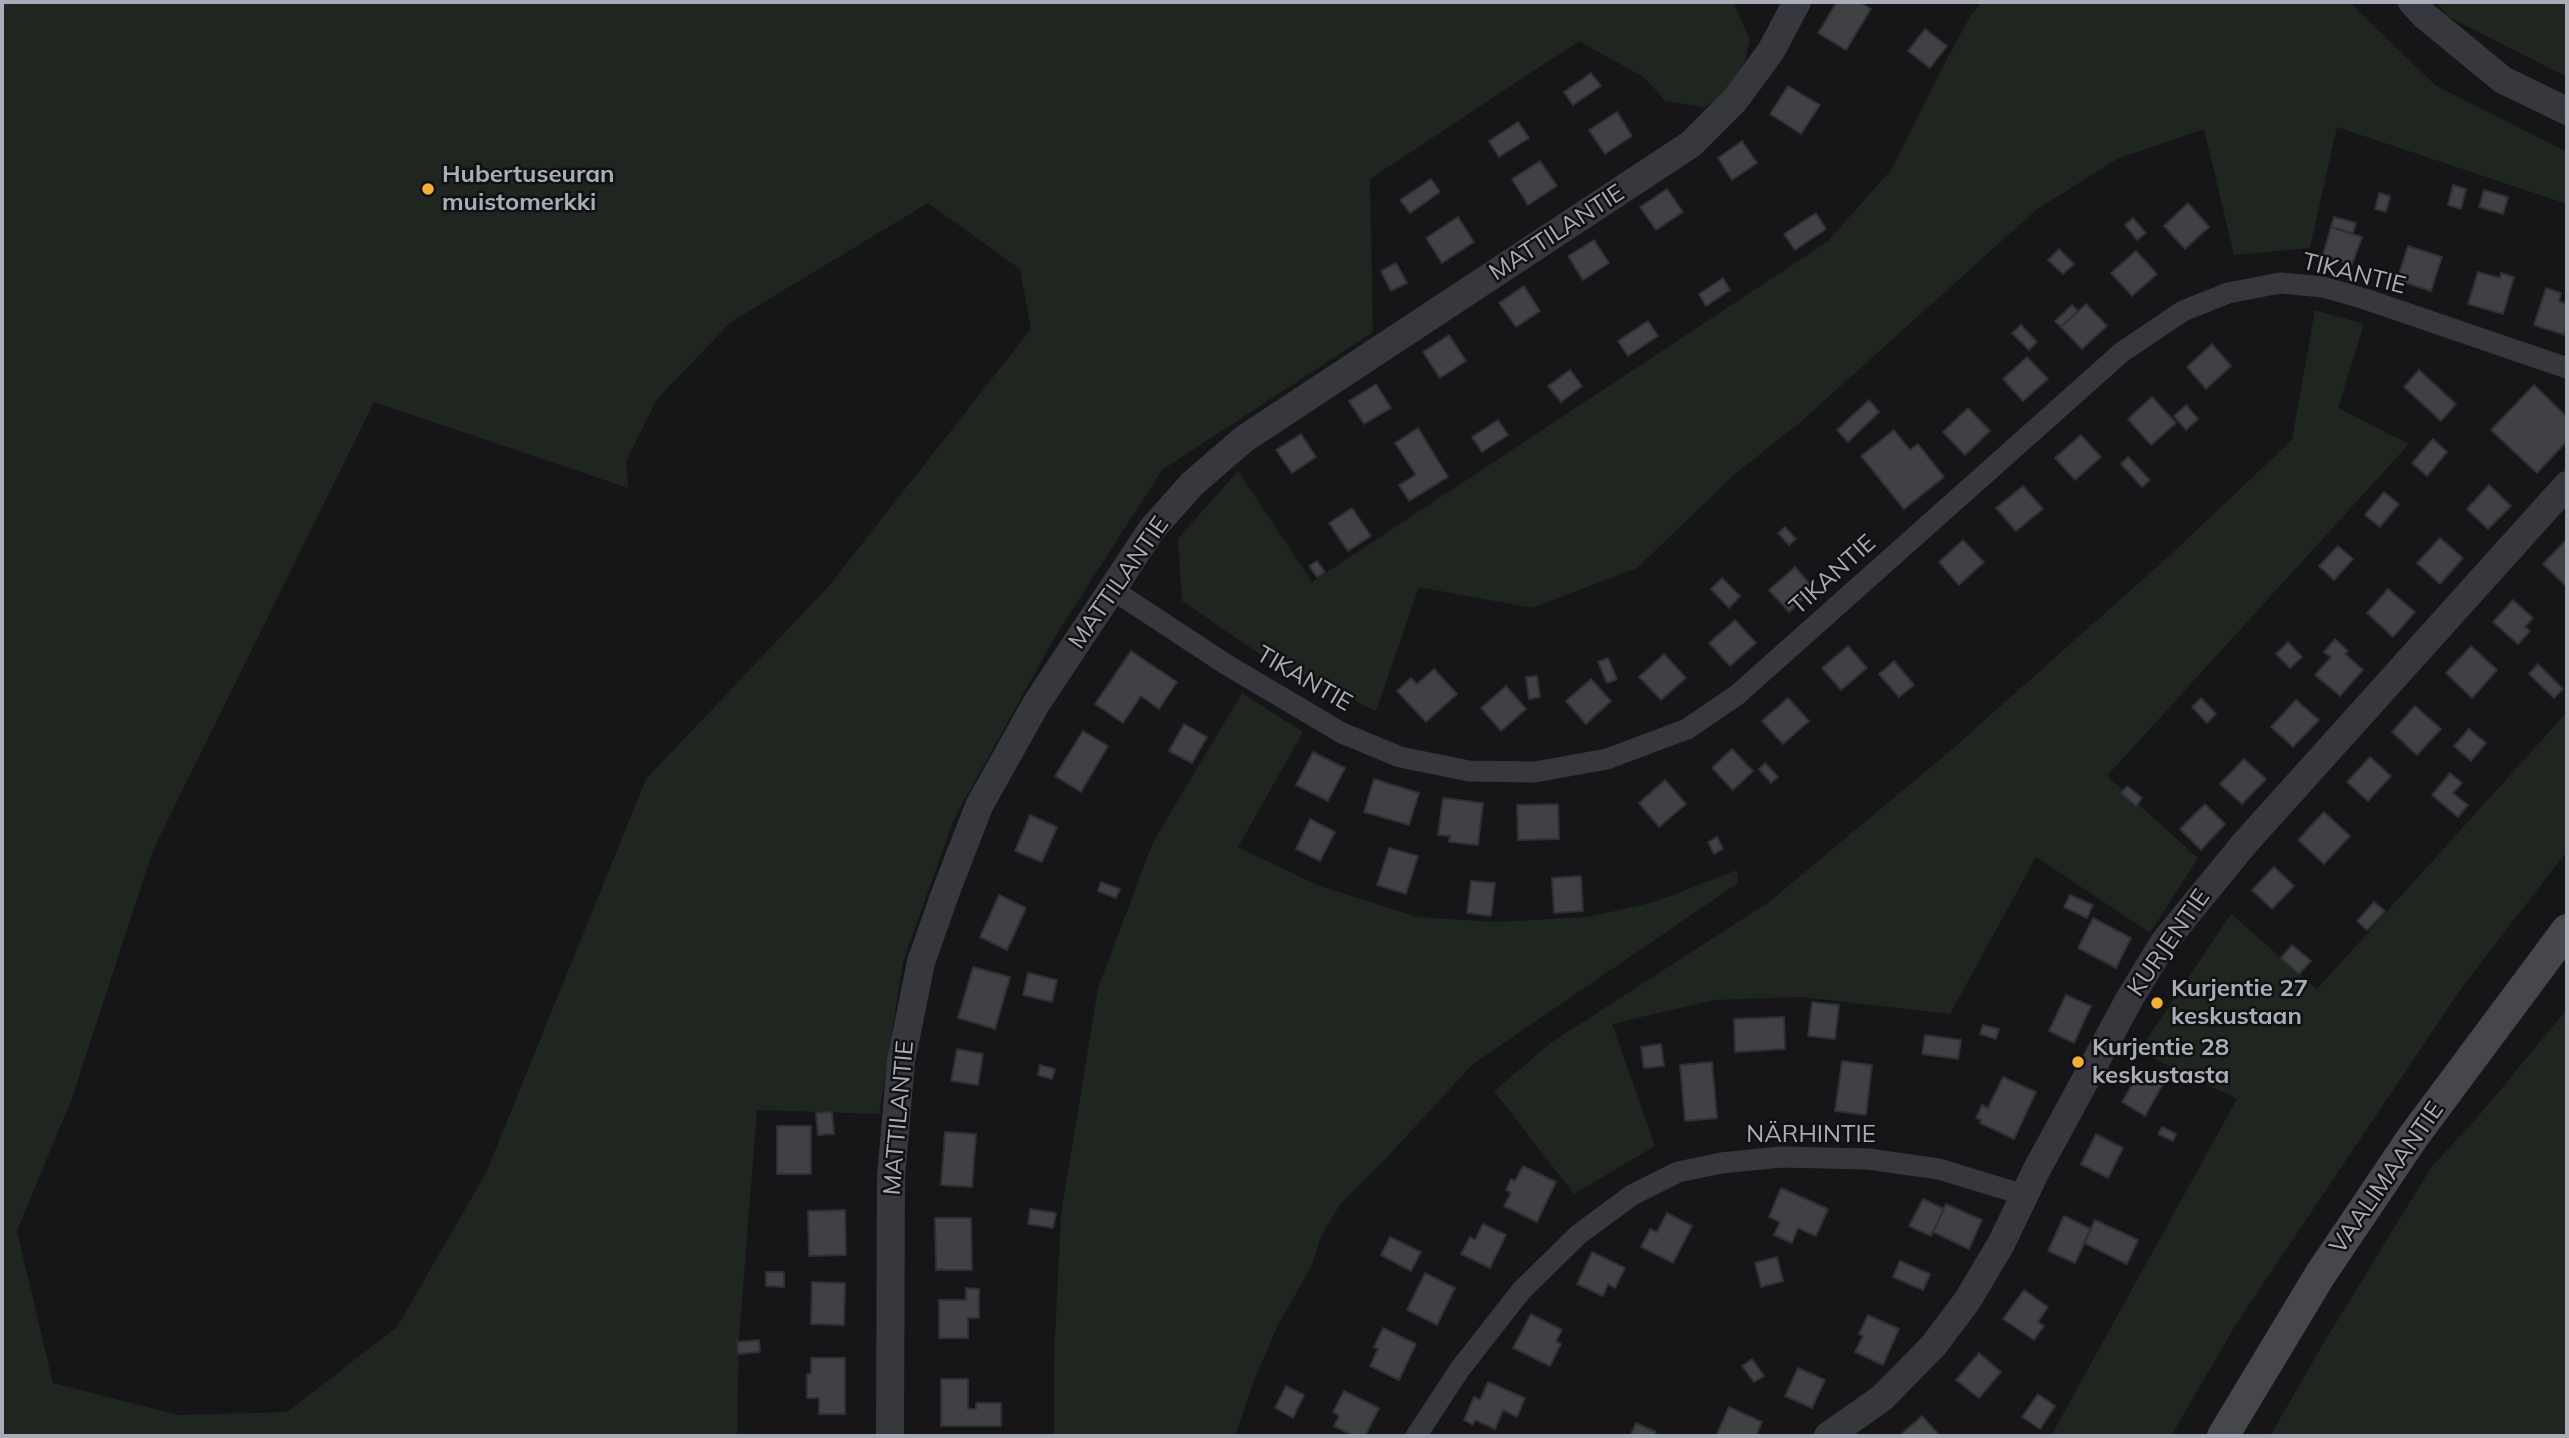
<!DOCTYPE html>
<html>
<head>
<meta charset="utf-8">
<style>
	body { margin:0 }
	#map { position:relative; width:2569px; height:1438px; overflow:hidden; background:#161618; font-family:Mulish,sans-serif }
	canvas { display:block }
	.frame { position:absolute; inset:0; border:4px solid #a8adb8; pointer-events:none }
</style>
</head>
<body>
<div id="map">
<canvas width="2569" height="1438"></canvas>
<div class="frame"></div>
</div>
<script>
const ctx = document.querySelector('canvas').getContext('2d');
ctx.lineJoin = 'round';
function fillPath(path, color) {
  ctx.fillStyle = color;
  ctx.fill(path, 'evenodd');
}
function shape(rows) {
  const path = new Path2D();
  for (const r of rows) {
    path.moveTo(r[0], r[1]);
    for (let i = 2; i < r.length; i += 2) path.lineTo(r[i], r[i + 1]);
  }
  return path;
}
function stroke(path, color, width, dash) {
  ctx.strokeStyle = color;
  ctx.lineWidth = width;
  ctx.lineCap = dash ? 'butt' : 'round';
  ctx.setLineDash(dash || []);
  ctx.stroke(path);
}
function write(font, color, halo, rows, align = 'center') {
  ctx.font = font + ' Mulish,sans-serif';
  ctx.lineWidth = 5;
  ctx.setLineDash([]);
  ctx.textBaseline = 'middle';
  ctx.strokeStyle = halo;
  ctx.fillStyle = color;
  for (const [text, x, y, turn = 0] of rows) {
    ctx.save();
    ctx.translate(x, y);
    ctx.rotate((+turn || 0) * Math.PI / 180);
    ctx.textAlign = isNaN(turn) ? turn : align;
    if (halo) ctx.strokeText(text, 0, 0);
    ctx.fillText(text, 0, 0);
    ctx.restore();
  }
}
fillPath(shape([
	[2,2,1733,2,1750,40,1738,87,1704,107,1665,101,1645,78,1579,41,1370,179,1373,332,1162,470,1056,635,954,819,903,962,879,1114,757,1110,739,1339,737,1436,2,1436],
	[928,203,1020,269,1031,329,828,587,646,779,486,1173,397,1327,287,1412,178,1415,53,1383,17,1231,72,1098,153,850,374,402,628,488,626,461,657,399,731,322],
	[1982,2,2349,2,2435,85,2567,152,2567,204,2337,127,2310,248,2234,255,2204,129,2117,159,2036,210,1804,419,1735,474,1637,568,1532,608,1419,587,1376,711,1264,657,1182,601,1178,539,1238,471,1312,582,1827,242,1891,170,1942,68,1971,15],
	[2436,2,2567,2,2567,77,2447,16],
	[2315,310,2364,324,2338,408,2409,444,2107,776,2198,858,2150,933,2036,857,1950,1014,1802,997,1714,1000,1612,1024,1655,1146,1574,1194,1494,1091,1552,1042,1769,902,1950,751,2168,557,2292,440],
	[1242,693,1303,732,1238,847,1317,885,1417,917,1496,922,1587,917,1655,902,1737,870,1738,883,1473,1064,1387,1157,1341,1203,1321,1236,1311,1267,1278,1325,1255,1378,1235,1436,1054,1436,1054,1359,1061,1215,1098,988,1153,842],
	[2567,712,2567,851,2460,990,2235,1326,2171,1436,2051,1436,2237,1099,2139,1051,2231,914,2317,989],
	[2567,1009,2567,1436,2270,1436,2323,1344,2432,1166,2477,1118]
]), '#1e261f');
const building = shape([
	[1837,2,1860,2,1871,9,1846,50,1818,33,1837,2],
	[1925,29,1947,46,1930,68,1908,51,1925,29],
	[1591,73,1601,86,1573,105,1564,92,1591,73],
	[1788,86,1820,105,1801,134,1770,114,1788,86],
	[1617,112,1632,136,1605,154,1589,130,1617,112],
	[1518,122,1529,138,1499,157,1489,141,1518,122],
	[1742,141,1757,163,1732,180,1718,158,1742,141],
	[1540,161,1557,186,1528,205,1512,179,1540,161],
	[1431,179,1440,192,1410,213,1400,200,1431,179],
	[2453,185,2466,189,2461,209,2448,205,2453,185],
	[1667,189,1683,212,1656,230,1640,207,1667,189],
	[2484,190,2508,197,2503,214,2479,207,2484,190],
	[2379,193,2390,196,2386,212,2375,209,2379,193],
	[2188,203,2209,227,2185,249,2164,226,2188,203],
	[1816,213,1826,229,1795,250,1784,234,1816,213],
	[1458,217,1474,242,1442,263,1426,238,1458,217],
	[2334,217,2356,223,2353,233,2331,227,2334,217],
	[2133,218,2146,233,2137,240,2125,225,2133,218],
	[2331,227,2362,237,2352,265,2323,255,2331,227],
	[1594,240,1609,263,1583,280,1568,256,1594,240],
	[2408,246,2442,257,2431,291,2397,280,2408,246],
	[2059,249,2074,264,2063,274,2048,260,2059,249],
	[2136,251,2157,274,2132,296,2111,273,2136,251],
	[1396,263,1407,283,1391,291,1381,271,1396,263],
	[2478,272,2500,278,2501,273,2514,277,2503,314,2468,304,2478,272],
	[1723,278,1730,290,1706,306,1699,294,1723,278],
	[1524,286,1540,311,1516,327,1499,303,1524,286],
	[2546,288,2561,293,2559,301,2567,304,2565,335,2534,325,2546,288],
	[2086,304,2107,326,2082,349,2061,327,2086,304],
	[2072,305,2078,311,2061,327,2055,321,2072,305],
	[1648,321,1658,336,1628,356,1618,341,1648,321],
	[2021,325,2037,342,2029,350,2012,333,2021,325],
	[1449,335,1466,361,1440,378,1423,352,1449,335],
	[2212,344,2231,366,2206,389,2187,367,2212,344],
	[2027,357,2048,379,2023,401,2003,379,2027,357],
	[1570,370,1582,386,1561,402,1548,386,1570,370],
	[2419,370,2456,404,2441,421,2404,387,2419,370],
	[1376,384,1391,408,1364,424,1349,401,1376,384],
	[2534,385,2567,417,2567,441,2537,473,2491,430,2534,385],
	[2152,397,2176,423,2151,445,2128,419,2152,397],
	[1869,400,1879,412,1848,442,1837,430,1869,400],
	[2186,405,2198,419,2186,430,2174,416,2186,405],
	[1968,408,1990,431,1965,455,1943,432,1968,408],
	[1498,420,1508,435,1482,452,1472,437,1498,420],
	[1418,428,1448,477,1409,501,1399,485,1416,475,1395,443,1418,428],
	[1894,430,1910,450,1918,444,1944,477,1904,509,1861,456,1894,430],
	[1301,434,1316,457,1292,473,1276,450,1301,434],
	[2081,435,2101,457,2075,480,2055,458,2081,435],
	[2433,439,2447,452,2427,476,2412,463,2433,439],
	[2128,457,2150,480,2142,487,2121,464,2128,457],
	[2489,485,2511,506,2488,529,2467,509,2489,485],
	[2023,486,2043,509,2016,531,1996,508,2023,486],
	[2384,492,2399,504,2380,527,2365,515,2384,492],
	[1352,508,1371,536,1348,551,1329,523,1352,508],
	[1785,527,1796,539,1789,545,1778,533,1785,527],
	[2440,538,2463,558,2440,584,2417,563,2440,538],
	[2567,539,2567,584,2566,586,2543,564,2567,539],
	[1963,540,1984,562,1959,585,1939,562,1963,540],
	[2338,546,2353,559,2334,580,2319,566,2338,546],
	[1317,561,1325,572,1317,577,1309,566,1317,561],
	[1795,567,1814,589,1789,612,1769,590,1795,567],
	[1722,578,1740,596,1729,608,1711,589,1722,578],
	[2388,589,2415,612,2393,637,2367,613,2388,589],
	[2513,600,2533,618,2525,627,2530,631,2518,644,2493,622,2513,600],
	[1735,620,1756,643,1730,666,1709,643,1735,620],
	[2335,639,2348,651,2345,654,2363,670,2340,696,2315,675,2331,657,2324,652,2335,639],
	[2288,642,2302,657,2290,668,2276,654,2288,642],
	[1848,646,1867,668,1841,690,1822,668,1848,646],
	[2471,646,2497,670,2472,698,2446,673,2471,646],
	[1131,651,1177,682,1159,709,1141,696,1123,723,1095,704,1131,651],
	[1664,654,1686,678,1661,700,1639,677,1664,654],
	[1608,658,1617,679,1607,683,1598,662,1608,658],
	[1894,661,1914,685,1899,697,1879,674,1894,661],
	[2538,664,2563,689,2554,698,2529,674,2538,664],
	[1434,669,1457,694,1426,722,1397,691,1411,678,1417,684,1434,669],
	[1537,676,1540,697,1529,699,1526,677,1537,676],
	[1591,679,1611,701,1586,724,1566,701,1591,679],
	[1506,686,1526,709,1501,731,1481,708,1506,686],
	[1788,698,1809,721,1783,744,1762,721,1788,698],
	[2201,698,2216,714,2207,723,2192,707,2201,698],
	[2296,700,2319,720,2293,747,2271,727,2296,700],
	[2415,706,2441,729,2417,755,2392,732,2415,706],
	[1184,724,1207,737,1192,763,1169,751,1184,724],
	[2469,729,2486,743,2471,761,2454,746,2469,729],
	[1083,731,1108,746,1081,792,1055,776,1083,731],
	[1732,749,1753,771,1733,790,1712,768,1732,749],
	[1313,752,1345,768,1328,801,1296,785,1313,752],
	[2370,757,2391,776,2368,801,2347,782,2370,757],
	[2244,759,2266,779,2242,804,2220,784,2244,759],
	[1765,763,1778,777,1771,783,1759,769,1765,763],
	[2450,773,2462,783,2453,793,2468,805,2458,817,2432,795,2450,773],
	[1374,779,1419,793,1409,825,1364,812,1374,779],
	[1665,780,1686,804,1659,827,1639,803,1665,780],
	[2127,786,2142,798,2136,806,2121,793,2127,786],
	[1443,798,1483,803,1478,845,1449,842,1450,836,1438,835,1443,798],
	[1558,804,1559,839,1518,840,1517,805,1558,804],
	[2205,804,2225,824,2201,850,2180,829,2205,804],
	[2324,812,2350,836,2324,864,2298,840,2324,812],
	[1030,815,1057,827,1042,862,1015,851,1030,815],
	[1310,819,1335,832,1320,861,1296,849,1310,819],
	[1717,837,1723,849,1714,854,1708,842,1717,837],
	[1389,848,1418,856,1406,894,1377,885,1389,848],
	[2274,867,2294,886,2272,909,2252,890,2274,867],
	[1581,876,1583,911,1554,913,1552,878,1581,876],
	[1471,881,1495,883,1491,916,1467,913,1471,881],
	[1101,882,1120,889,1116,898,1098,891,1101,882],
	[999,895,1026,908,1007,950,980,937,999,895],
	[2070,895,2093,905,2087,918,2064,907,2070,895],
	[2374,902,2385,911,2367,930,2357,921,2374,902],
	[2093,918,2131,938,2116,968,2078,948,2093,918],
	[2292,945,2311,961,2299,974,2281,958,2292,945],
	[973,967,1010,977,995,1029,958,1018,973,967],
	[1028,973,1057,980,1052,1002,1023,995,1028,973],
	[2066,995,2091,1006,2074,1043,2049,1031,2066,995],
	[1812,1002,1839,1005,1835,1039,1808,1036,1812,1002],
	[1784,1017,1785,1049,1735,1052,1734,1019,1784,1017],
	[1983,1025,1999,1029,1996,1039,1980,1034,1983,1025],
	[1925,1035,1961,1040,1958,1059,1922,1054,1925,1035],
	[1661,1044,1664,1066,1644,1068,1641,1047,1661,1044],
	[957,1049,983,1054,978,1085,951,1081,957,1049],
	[1842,1061,1872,1065,1866,1115,1835,1111,1842,1061],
	[1712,1062,1717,1118,1685,1121,1680,1065,1712,1062],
	[1040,1065,1055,1069,1052,1079,1038,1075,1040,1065],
	[2141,1070,2163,1084,2145,1116,2122,1102,2141,1070],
	[2003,1077,2036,1092,2014,1139,1980,1123,1981,1120,1976,1118,1982,1105,1988,1108,2003,1077],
	[832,1112,834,1134,818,1135,816,1113,832,1112],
	[777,1126,811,1126,811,1174,777,1174,777,1126],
	[2162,1127,2176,1134,2173,1141,2158,1134,2162,1127],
	[945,1132,976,1134,972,1187,941,1185,945,1132],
	[2096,1134,2123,1148,2108,1178,2081,1164,2096,1134],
	[1523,1166,1556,1182,1537,1222,1504,1206,1511,1193,1506,1190,1511,1179,1515,1181,1523,1166],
	[1781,1188,1828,1209,1816,1236,1798,1228,1792,1243,1774,1235,1780,1222,1769,1217,1781,1188],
	[1923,1199,1944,1209,1931,1236,1909,1226,1923,1199],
	[1946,1204,1982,1220,1969,1249,1933,1232,1946,1204],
	[1030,1209,1056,1213,1053,1228,1028,1224,1030,1209],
	[845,1210,846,1255,809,1256,808,1211,845,1210],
	[1667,1213,1692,1226,1673,1263,1641,1247,1650,1229,1657,1232,1667,1213],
	[2064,1216,2091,1229,2075,1263,2048,1251,2064,1216],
	[935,1218,971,1218,972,1270,936,1270,935,1218],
	[2095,1220,2138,1240,2127,1264,2084,1243,2095,1220],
	[1483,1224,1506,1235,1490,1268,1461,1254,1470,1237,1475,1240,1483,1224],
	[1390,1237,1421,1252,1411,1271,1381,1255,1390,1237],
	[1592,1252,1625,1268,1615,1288,1608,1284,1603,1296,1577,1284,1592,1252],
	[1777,1257,1783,1281,1761,1287,1755,1263,1777,1257],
	[1900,1261,1930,1274,1923,1290,1893,1277,1900,1261],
	[766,1272,784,1272,784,1287,766,1286,766,1272],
	[1425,1273,1455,1288,1437,1325,1407,1310,1425,1273],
	[812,1282,845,1283,844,1325,811,1324,812,1282],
	[966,1288,979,1289,979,1318,968,1318,968,1338,939,1338,939,1300,966,1300,966,1288],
	[2024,1290,2048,1307,2038,1322,2044,1326,2034,1340,2003,1319,2024,1290],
	[1531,1314,1562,1330,1556,1341,1561,1344,1550,1366,1513,1348,1531,1314],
	[1868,1315,1899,1329,1883,1365,1855,1352,1863,1336,1859,1334,1868,1315],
	[1383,1328,1416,1344,1399,1380,1370,1366,1378,1349,1374,1347,1383,1328],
	[759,1340,760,1352,738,1354,737,1342,759,1340],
	[1979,1353,2001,1372,1979,1398,1956,1380,1979,1353],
	[811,1358,845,1358,845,1414,819,1414,819,1398,807,1398,807,1374,811,1374,811,1358],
	[1752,1359,1764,1376,1754,1382,1742,1366,1752,1359],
	[1798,1368,1825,1380,1812,1408,1785,1396,1798,1368],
	[941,1379,968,1379,968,1409,976,1409,976,1403,1001,1403,1001,1426,941,1426,941,1379],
	[1488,1382,1525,1398,1517,1417,1503,1410,1495,1429,1475,1420,1473,1425,1464,1420,1474,1397,1480,1400,1488,1382],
	[1286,1386,1304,1395,1293,1418,1275,1408,1286,1386],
	[1344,1391,1379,1408,1365,1436,1354,1436,1334,1426,1339,1416,1333,1412,1344,1391],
	[2038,1394,2055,1406,2040,1429,2022,1417,2038,1394],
	[1729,1407,1762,1422,1756,1436,1716,1436,1729,1407],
	[1922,1416,1940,1436,1899,1436,1922,1416],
	[1636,1423,1656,1432,1654,1436,1637,1436,1631,1434,1636,1423]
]);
fillPath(building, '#404145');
stroke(building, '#303034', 2);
stroke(shape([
	[1113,590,1227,665,1342,733,1400,757,1469,771,1535,772,1607,759,1687,729,1737,695,2122,352,2183,311,2228,293,2280,283,2323,287,2365,299,2567,368],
	[1416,1436,1460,1369,1521,1291,1578,1235,1632,1195,1678,1172,1721,1163,1781,1157,1868,1159,1939,1169,2024,1195]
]), '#37383d', 21);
stroke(shape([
	[2412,2,2425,16,2503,80,2567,111],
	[890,1436,891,1177,901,1061,921,962,945,894,979,806,1036,704,1152,529,1192,484,1244,439,1691,144,1735,100,1771,51,1797,2],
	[1828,1436,1882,1398,1934,1345,1967,1301,2001,1244,2037,1169,2130,998,2164,942,2244,844,2567,485]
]), '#37383d', 28);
stroke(shape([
	[2223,1436,2320,1275,2413,1137,2567,930]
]), '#45474d', 32);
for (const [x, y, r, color] of [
	[428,189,7,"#f2b134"],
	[2157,1003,7,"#f2b134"],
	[2078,1062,7,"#f2b134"]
]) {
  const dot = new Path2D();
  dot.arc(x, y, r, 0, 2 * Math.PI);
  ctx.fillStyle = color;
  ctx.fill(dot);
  stroke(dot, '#111113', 2.5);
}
write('bold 24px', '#a8adb8', '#111113', [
	["Hubertuseuran",442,175],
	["muistomerkki",442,203],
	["Kurjentie 27",2171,989],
	["keskustaan",2171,1017],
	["Kurjentie 28",2092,1048],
	["keskustasta",2092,1076]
], 'left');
write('24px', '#a8adb8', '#111113', [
	["MATTILANTIE",1557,233,-33],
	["TIKANTIE",2354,274,14],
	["TIKANTIE",1833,575,-42],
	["MATTILANTIE",1119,583,-55],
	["TIKANTIE",1304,679,30],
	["KURJENTIE",2169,943,-55],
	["MATTILANTIE",899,1118,-85],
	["NÄRHINTIE",1811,1135],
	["VAALIMAANTIE",2387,1178,-55]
]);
</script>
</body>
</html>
